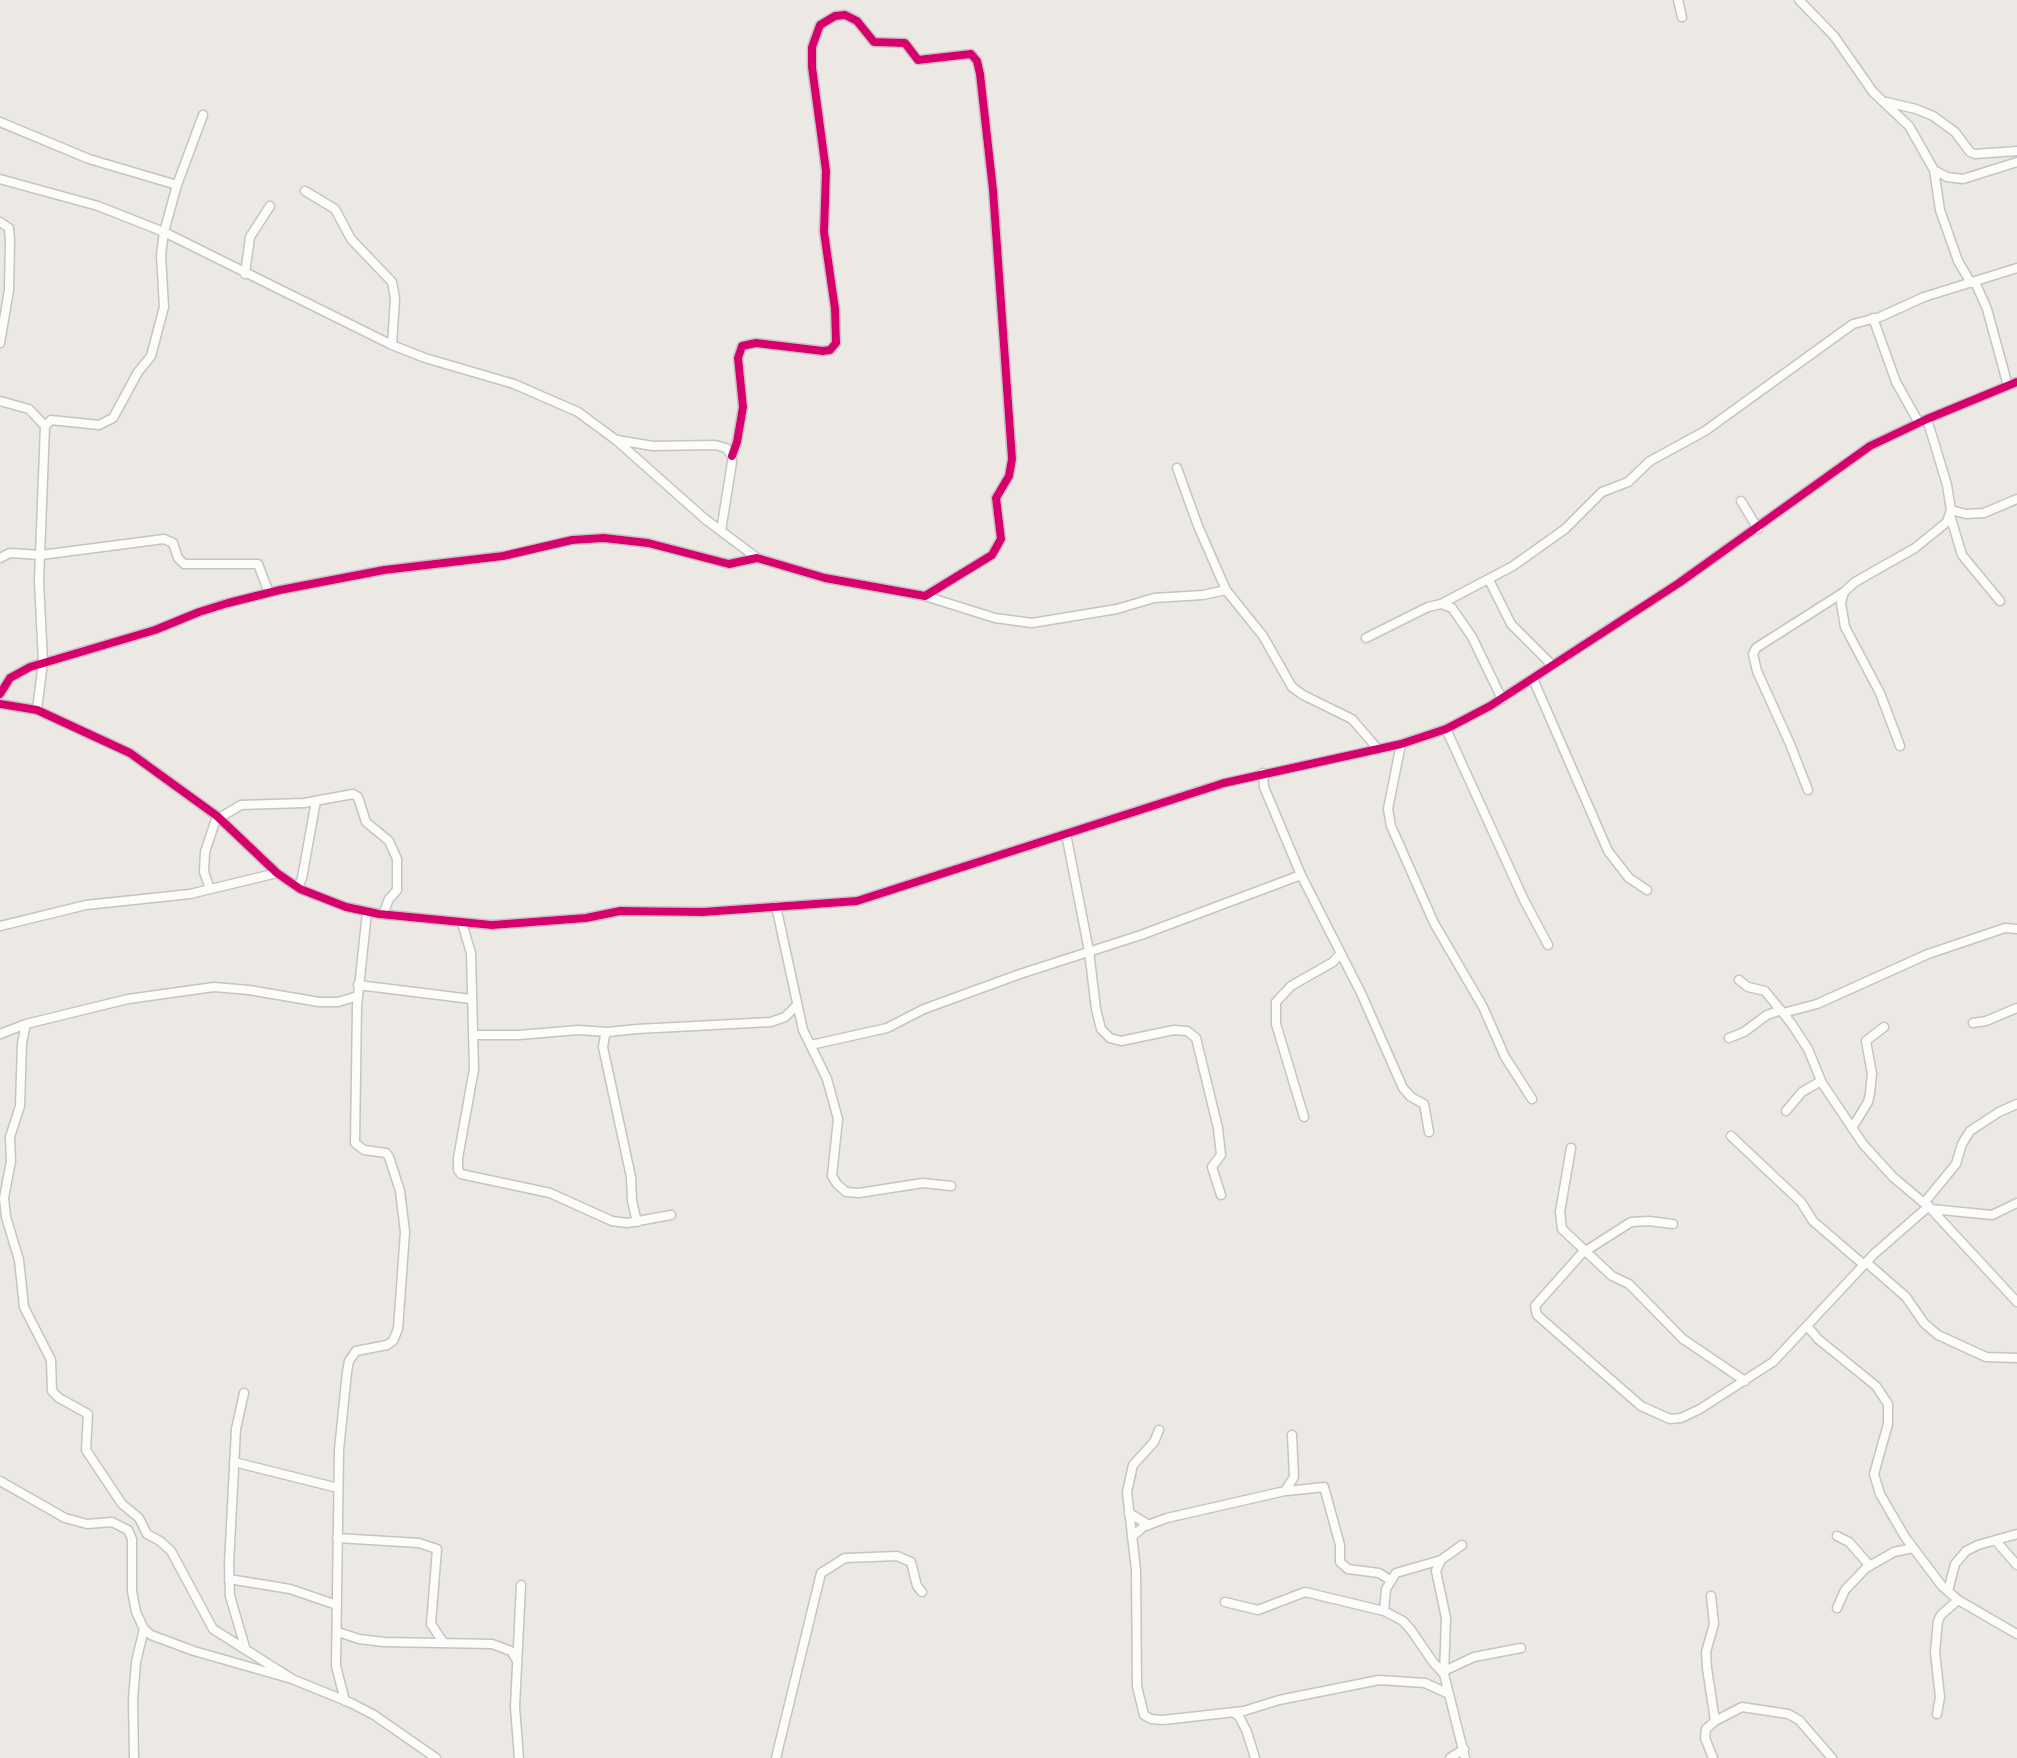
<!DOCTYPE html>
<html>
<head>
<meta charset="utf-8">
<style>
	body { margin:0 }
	canvas { display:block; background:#ece8e4 }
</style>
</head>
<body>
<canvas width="2017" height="1758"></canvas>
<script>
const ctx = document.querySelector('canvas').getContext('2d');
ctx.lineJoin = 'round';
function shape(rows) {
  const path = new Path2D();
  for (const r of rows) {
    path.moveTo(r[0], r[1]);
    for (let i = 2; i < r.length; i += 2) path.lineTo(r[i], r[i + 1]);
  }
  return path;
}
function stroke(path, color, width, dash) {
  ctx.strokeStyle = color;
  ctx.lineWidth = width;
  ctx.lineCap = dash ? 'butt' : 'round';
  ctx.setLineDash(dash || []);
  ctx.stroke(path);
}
const street = shape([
	[1678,0,1682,17],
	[1799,0,1834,36,1873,92,1909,126,1934,170,1947,177,1963,179,2017,162],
	[1886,102,1916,109,1933,116,1955,132,1970,152,1975,154,2017,151],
	[0,122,89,159,177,185],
	[1934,170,1940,210,1958,261,1971,283],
	[0,179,98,206,164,232,392,345,425,358,514,384,578,412,616,440,705,519,757,558],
	[305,191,335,209,351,239,392,282,395,298,392,345],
	[0,222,9,228,10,241,9,290,0,343],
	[245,274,250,237,270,206],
	[1975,282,1987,309,2008,386],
	[1873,318,1896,382,1919,423],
	[0,401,29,409,45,426],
	[617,440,653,446,715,445,726,448,732,456,732,462,721,531],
	[1177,468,1198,526,1226,590,1263,636,1292,687,1303,695,1352,719,1377,748],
	[1741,501,1758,529],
	[1951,510,1966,514,1984,513,2017,499],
	[1950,515,1962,555,2000,601],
	[0,558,10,553,41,555,164,539,173,543,178,558,184,564,258,564,269,593],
	[1489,580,1511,624,1552,665],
	[925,596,995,618,1032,623,1117,609,1154,598,1203,595,1226,590],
	[1441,604,1513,566,1565,529,1602,492,1628,482,1650,461,1705,431,1853,324,1880,317,1924,297,2017,268],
	[1366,638,1428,607,1441,604,1452,608,1472,637,1502,699],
	[1533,679,1608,851,1629,878,1647,890],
	[0,694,10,678,30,667,155,630,199,612,228,603,280,590,384,570,503,556,572,540,604,538,648,543,729,564,757,558,825,578,925,596,992,555,1001,539,996,498,1009,476,1012,459,993,190,980,74,977,61,971,54,918,60,905,43,874,42,857,21,845,15,835,16,820,25,812,47,812,67,826,171,824,232,835,309,836,343,830,350,823,351,756,343,742,346,738,358,743,407,737,442,732,456],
	[0,704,37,710,130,753,217,816,277,873,300,889,346,907,379,914,492,925,586,918,620,911,703,912,857,901,1224,783,1401,744,1446,729,1490,706,1679,583,1870,446,1927,419,2017,382],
	[37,710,43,662,39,581,45,426,51,420,99,425,113,418,138,372,151,356,164,307,161,255,164,232,177,185,203,115],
	[1446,729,1524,900,1548,945],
	[1401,744,1388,809,1391,826,1434,923,1483,1007,1505,1057,1532,1099],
	[1900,746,1880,693,1845,627,1841,603,1844,592,1855,582,1915,548,1947,522,1951,510,1947,485,1927,419],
	[1263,773,1264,787,1301,875,1361,993,1403,1088,1411,1097,1424,1104,1429,1132],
	[1808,790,1790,744,1757,671,1753,654,1756,648,1844,592],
	[219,818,241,805,304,803,353,794,358,797,366,822,389,841,397,859,397,890,389,899,383,914],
	[1066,834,1089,951,1096,1009,1101,1029,1110,1038,1121,1041,1174,1030,1187,1031,1196,1038,1218,1128,1221,1155,1212,1167,1221,1195],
	[298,888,302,878,316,801],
	[210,889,204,872,205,852,217,816],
	[776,906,803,1030,827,1079,838,1119,832,1176,837,1184,846,1192,859,1193,923,1183,951,1186],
	[462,923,471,953,474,1069,458,1158,458,1170,461,1174,550,1193,612,1221,627,1223,671,1215],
	[0,926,86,905,190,894,277,873],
	[1739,980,1748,987,1765,991,1791,1023,1808,1049,1822,1083,1863,1144,1893,1177,1931,1209,2017,1302],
	[358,985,471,999],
	[1783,1013,1817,1004,1928,954,2005,928,2017,929],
	[1973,1023,1986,1021,2017,1008],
	[26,1024,22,1043,20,1106,10,1137,11,1161,4,1198,6,1217,19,1260,24,1307,51,1360,52,1391,59,1398,88,1414,86,1450,122,1504,139,1518,147,1534,160,1541,171,1551,213,1629,292,1679],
	[0,1034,26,1024,128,999,214,987,249,990,319,1002,338,1002,358,996],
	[475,1035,519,1035,578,1030,608,1032],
	[1729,1038,1744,1032,1767,1015,1781,1010],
	[811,1045,887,1028,924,1009,1020,974,1141,935,1301,875],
	[1786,1111,1802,1092,1821,1081],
	[1304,1117,1276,1024,1276,1002,1291,986,1333,962,1340,954],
	[1852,1128,1868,1102,1870,1093,1872,1074,1866,1041,1884,1027],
	[1731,1136,1801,1202,1813,1221,1864,1265],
	[1571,1148,1560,1212,1562,1229,1612,1276,1629,1284,1683,1339,1745,1381],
	[1924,1203,1956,1164,1962,1144,1970,1131,1999,1112,2017,1104],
	[1931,1209,1992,1215,2017,1203],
	[637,1222,632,1201,631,1177,603,1047,605,1035,608,1032,637,1029,771,1022,785,1017,796,1006],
	[1583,1252,1535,1306,1537,1315,1641,1406,1670,1419,1681,1418,1700,1409,1773,1362,1874,1254,1929,1206],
	[1584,1252,1631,1222,1649,1221,1673,1224],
	[1866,1262,1906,1297,1924,1323,1938,1335,1986,1357,2017,1358],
	[1808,1327,1818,1339,1876,1386,1888,1404,1888,1424,1874,1474,1880,1494,1905,1537,1942,1586,1958,1600,2017,1634],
	[244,1393,236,1429,229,1564,230,1596,245,1647],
	[1159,1430,1154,1442,1133,1465,1127,1492,1136,1570,1137,1686,1144,1715,1151,1719,1163,1720,1244,1711,1279,1700,1379,1680,1425,1683,1449,1694],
	[234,1462,338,1488],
	[0,1481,65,1518,87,1524,112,1522,128,1530,132,1539,132,1591,136,1612,144,1629,151,1635,194,1651,292,1679,351,1703,374,1715,436,1758],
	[1287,1491,1324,1487,1340,1545,1340,1562,1348,1569,1379,1573,1390,1580],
	[1129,1513,1149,1525],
	[1837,1536,1849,1542,1870,1566],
	[1132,1537,1143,1527,1167,1518,1285,1491,1294,1477,1292,1435],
	[337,1538,419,1543,437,1549,431,1624,443,1642],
	[1996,1541,2017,1565],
	[1462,1545,1441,1560,1436,1571,1446,1618,1444,1674,1465,1758],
	[229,1579,290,1589,337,1605],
	[1948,1591,1955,1564,1966,1551,1978,1545,2017,1534],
	[1711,1596,1714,1624,1706,1652,1707,1668,1715,1721,1706,1729,1705,1738,1713,1758],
	[1225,1602,1258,1610,1305,1592,1384,1611,1403,1621,1411,1630,1433,1662,1444,1674],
	[1837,1608,1845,1590,1866,1568,1894,1552,1913,1548],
	[1384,1611,1386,1589,1396,1573,1441,1560],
	[338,1632,359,1639,384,1642,492,1644,511,1651,516,1659],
	[1444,1671,1474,1657,1521,1648],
	[345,1701,336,1666,339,1450,347,1372,349,1361,356,1351,387,1345,393,1341,398,1329,405,1232,400,1191,389,1157,386,1153,364,1150,355,1143,357,1006,367,912],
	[1234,1713,1239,1716,1247,1732,1255,1758],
	[1937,1714,1940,1697,1935,1652,1938,1621,1941,1615,1958,1600],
	[1715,1721,1742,1707,1788,1714,1799,1720,1832,1758],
	[134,1758,133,1700,136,1662,144,1629],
	[519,1758,515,1707,521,1585],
	[776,1758,821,1573,845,1558,897,1556,911,1562,917,1586,922,1592],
	[1450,1758,1464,1749]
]);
stroke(street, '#c5c4c5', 11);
stroke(street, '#fcfcfb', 8);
stroke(shape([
	[0,694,10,678,30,667,155,630,199,612,228,603,280,590,384,570,503,556,572,540,604,538,648,543,729,564,757,558,825,578,925,596,992,555,1001,539,996,498,1009,476,1012,459,993,190,980,74,977,61,971,54,918,60,905,43,874,42,857,21,845,15,835,16,820,25,812,47,812,67,826,171,824,232,835,309,836,343,830,350,823,351,756,343,742,346,738,358,743,407,737,442,732,456],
	[0,704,37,710,130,753,217,816,277,873,300,889,346,907,379,914,492,925,586,918,620,911,703,912,857,901,1224,783,1401,744,1446,729,1490,706,1679,583,1870,446,1927,419,2017,382]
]), '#d6006c', 8);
</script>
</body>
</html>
